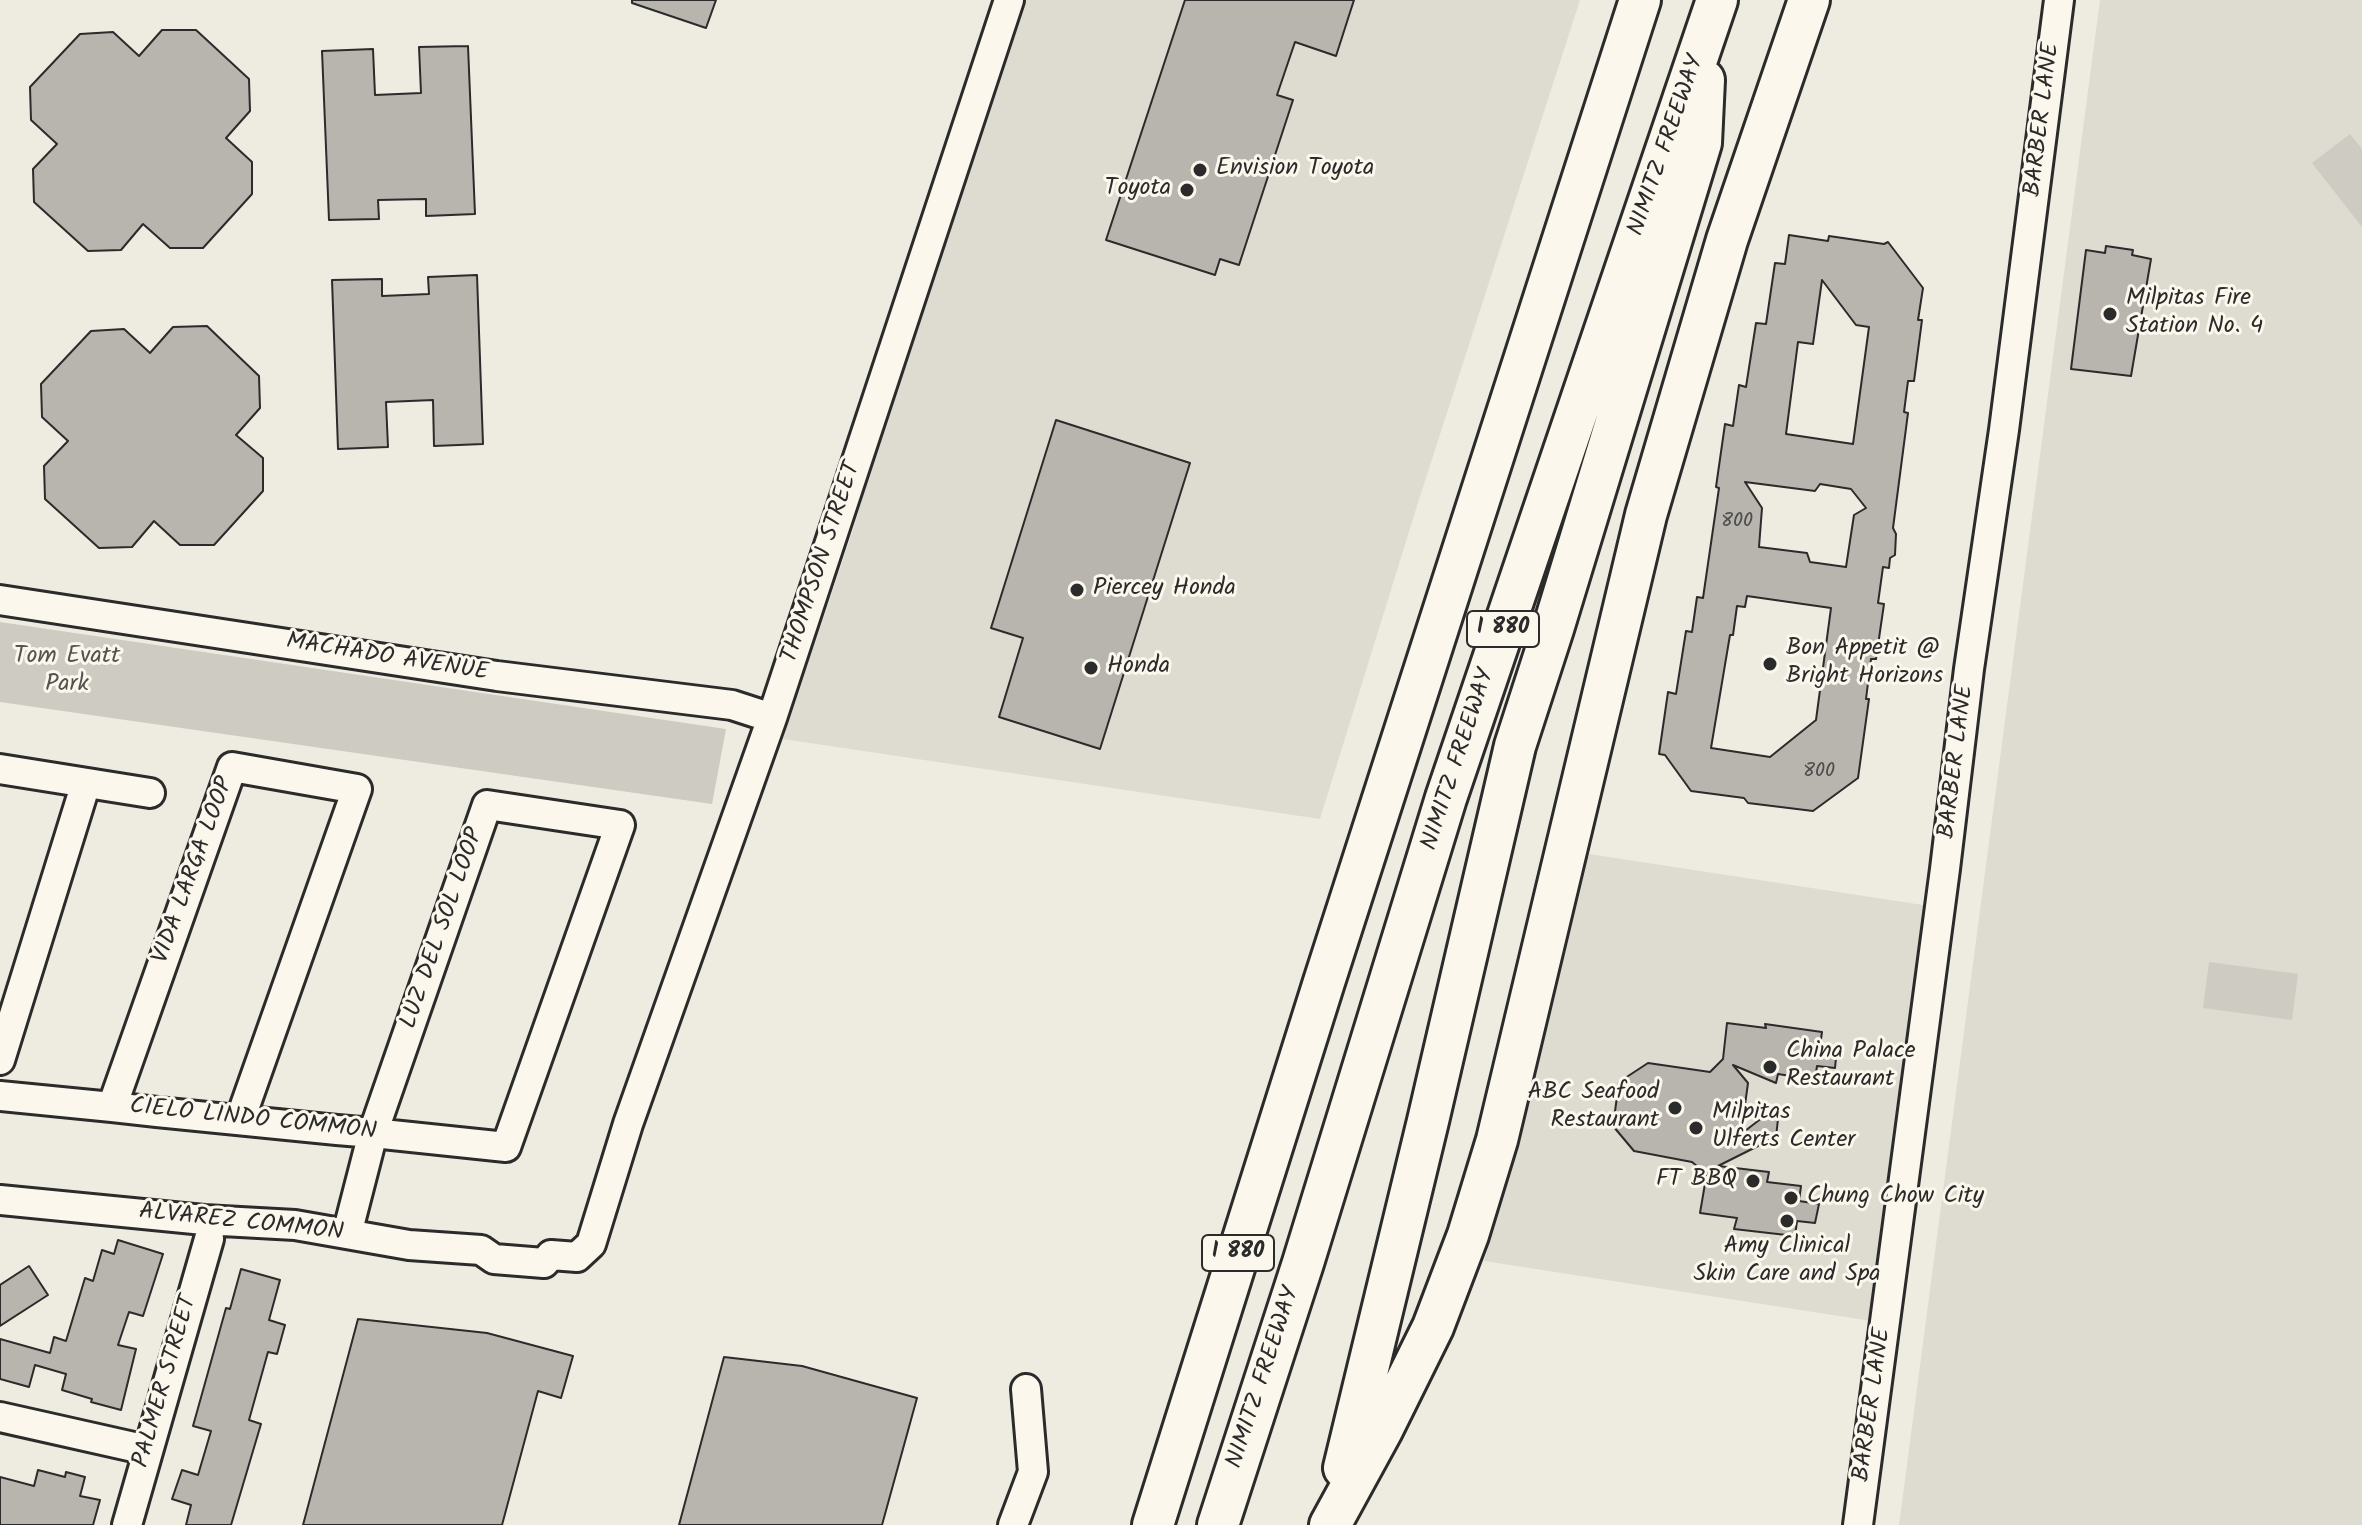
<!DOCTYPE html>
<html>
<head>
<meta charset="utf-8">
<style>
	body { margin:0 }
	canvas { display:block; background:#eeebe0 }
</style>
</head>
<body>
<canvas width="2362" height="1525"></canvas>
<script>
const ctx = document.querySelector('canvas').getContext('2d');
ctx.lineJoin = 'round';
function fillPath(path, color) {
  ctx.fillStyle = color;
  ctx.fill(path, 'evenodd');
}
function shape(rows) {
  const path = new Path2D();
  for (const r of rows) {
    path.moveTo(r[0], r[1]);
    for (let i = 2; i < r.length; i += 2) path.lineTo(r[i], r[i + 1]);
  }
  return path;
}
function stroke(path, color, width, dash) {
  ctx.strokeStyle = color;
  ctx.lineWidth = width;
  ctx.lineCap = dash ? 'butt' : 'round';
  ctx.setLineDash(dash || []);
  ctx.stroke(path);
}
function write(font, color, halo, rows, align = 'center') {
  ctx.font = font + ' Kalam,sans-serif';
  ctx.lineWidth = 6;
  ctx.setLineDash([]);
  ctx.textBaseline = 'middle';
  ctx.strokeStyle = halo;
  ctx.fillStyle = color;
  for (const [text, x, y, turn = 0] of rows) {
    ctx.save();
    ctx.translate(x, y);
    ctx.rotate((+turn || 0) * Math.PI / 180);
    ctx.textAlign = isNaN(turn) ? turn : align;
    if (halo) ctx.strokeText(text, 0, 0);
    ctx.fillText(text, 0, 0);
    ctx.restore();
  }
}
fillPath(shape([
	[1026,0,1580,0,1416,509,1320,819,783,739,853,530,905,351,962,193],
	[2100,0,2362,0,2362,1525,1899,1525],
	[1589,854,1936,907,1878,1322,1484,1261,1519,1143]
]), '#dedbd1');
fillPath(shape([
	[2350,134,2362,149,2362,227,2312,163],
	[0,622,726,729,712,804,0,702],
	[2209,962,2298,974,2292,1020,2203,1008]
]), '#cecbc2');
const building = shape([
	[632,0,716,0,706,28,632,3,632,0],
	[1185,0,1354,0,1336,56,1295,42,1277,95,1293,100,1239,265,1220,259,1215,275,1106,240,1185,0],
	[162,30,196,30,249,79,250,111,226,138,252,162,252,194,203,248,170,248,143,224,121,250,88,251,34,202,33,169,57,144,31,120,30,87,80,34,113,32,139,56,162,30],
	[468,46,475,214,426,216,426,199,378,200,379,219,329,220,322,51,373,49,375,95,421,93,419,47,468,46],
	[1789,235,1828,241,1829,236,1884,244,1888,242,1923,288,1918,320,1922,320,1914,381,1908,381,1904,412,1908,413,1893,528,1896,534,1895,555,1890,558,1889,568,1883,567,1878,603,1884,604,1876,659,1871,659,1866,699,1869,699,1858,778,1813,811,1748,803,1744,798,1691,791,1665,755,1659,754,1668,692,1676,694,1686,631,1692,632,1697,597,1703,598,1719,488,1716,487,1725,424,1733,426,1739,385,1746,387,1756,323,1766,324,1775,263,1785,264,1789,235],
	[1822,280,1856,325,1869,327,1853,444,1786,434,1798,342,1813,344,1822,280],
	[1745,482,1815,491,1820,484,1851,489,1866,508,1854,515,1846,567,1810,562,1807,553,1759,547,1762,508,1745,482],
	[1747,596,1831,608,1816,720,1770,757,1711,748,1730,635,1733,635,1737,606,1745,607,1747,596],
	[2106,246,2133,250,2132,255,2151,259,2131,376,2071,369,2086,250,2105,253,2106,246],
	[477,275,483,444,434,446,433,400,386,402,388,447,338,449,332,280,382,279,382,296,429,294,428,277,477,275],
	[207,326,259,376,260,408,236,435,263,458,263,491,214,545,180,545,154,521,132,547,99,548,45,499,44,466,68,441,42,417,41,384,91,331,124,329,150,353,173,327,207,326],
	[1056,420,1190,463,1100,749,999,717,1023,638,991,628,1056,420],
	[1727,1023,1766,1028,1765,1024,1822,1032,1820,1046,1837,1048,1835,1068,1817,1066,1815,1080,1778,1074,1776,1083,1733,1065,1748,1083,1741,1134,1771,1111,1778,1119,1776,1137,1718,1166,1769,1172,1767,1182,1801,1186,1799,1201,1819,1204,1815,1223,1797,1221,1795,1236,1734,1229,1737,1218,1700,1213,1707,1172,1701,1175,1696,1168,1698,1167,1692,1162,1634,1151,1613,1126,1619,1082,1648,1063,1710,1072,1723,1059,1727,1023],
	[118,1240,163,1254,143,1316,129,1312,118,1345,136,1349,121,1410,91,1402,92,1399,62,1390,66,1374,35,1365,29,1387,0,1379,0,1339,50,1353,54,1337,66,1341,85,1278,93,1281,102,1250,114,1254,118,1240],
	[29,1266,48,1295,0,1326,0,1285,29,1266],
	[241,1269,280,1280,269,1320,285,1325,277,1354,268,1352,249,1420,261,1424,231,1525,186,1525,191,1505,172,1499,182,1470,198,1475,211,1431,193,1426,226,1308,230,1309,241,1269],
	[358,1319,487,1333,573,1356,561,1398,538,1391,502,1525,303,1525,358,1319],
	[724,1357,802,1366,917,1398,882,1525,679,1525,724,1357],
	[38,1470,65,1477,66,1472,85,1477,80,1496,100,1500,93,1525,0,1525,0,1477,34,1486,38,1470]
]);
fillPath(building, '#b8b5ae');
stroke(building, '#2b2b2b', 2);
const minor = shape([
	[0,600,497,676,732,705,772,718],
	[0,769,150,793],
	[0,1060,86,783],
	[0,1096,112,1107,157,1112,337,1130,373,1133,506,1147,620,825,487,805,373,1133,347,1234],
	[112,1107,232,767,357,789,240,1120],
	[0,1200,204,1220,295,1225,409,1245,481,1250,494,1259,544,1263,551,1255],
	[551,1255,577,1257,591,1244,628,1124,772,718,1009,0],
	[0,1417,147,1450],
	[127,1525,209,1239],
	[1013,1525,1033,1472,1026,1389],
	[1858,1525,1945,869,1969,669,2004,430,2059,0]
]);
const highway = shape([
	[1344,1468,1428,1121,1515,746,1553,629,1701,143,1704,80],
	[1153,1525,1324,982,1640,0],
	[1218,1525,1303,1263,1446,798,1717,0],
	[1330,1525,1382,1430,1433,1327,1468,1235,1497,1140,1646,515,1727,240,1809,0]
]);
stroke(minor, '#2b2b2b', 34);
stroke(highway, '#2b2b2b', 46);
stroke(minor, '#fbf7ec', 28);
stroke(highway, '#fbf7ec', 40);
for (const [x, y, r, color] of [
	[1200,170,8,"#2b2b2b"],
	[1187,190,8,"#2b2b2b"],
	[2110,314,8,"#2b2b2b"],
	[1077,590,8,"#2b2b2b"],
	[1770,664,8,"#2b2b2b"],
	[1091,668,8,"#2b2b2b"],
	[1770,1067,8,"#2b2b2b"],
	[1675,1108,8,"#2b2b2b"],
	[1696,1128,8,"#2b2b2b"],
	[1753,1181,8,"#2b2b2b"],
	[1791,1198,8,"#2b2b2b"],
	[1787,1221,8,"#2b2b2b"]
]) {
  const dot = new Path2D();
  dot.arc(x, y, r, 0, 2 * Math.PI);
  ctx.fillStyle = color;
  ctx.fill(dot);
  stroke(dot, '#fbf7ec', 3);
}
write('20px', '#4e4e4c', null, [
	["800",1737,523],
	["800",1819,773]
]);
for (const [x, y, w] of [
	[1503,629,72],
	[1238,1253,72]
]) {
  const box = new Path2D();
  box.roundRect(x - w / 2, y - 18, w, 36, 6);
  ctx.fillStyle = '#fbf7ec';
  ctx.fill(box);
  stroke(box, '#2b2b2b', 2);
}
write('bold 22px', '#2b2b2b', null, [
	["I 880",1503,629],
	["I 880",1238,1253]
]);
write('24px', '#2b2b2b', '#fbf7ec', [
	["BARBER LANE",2044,120,-83],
	["NIMITZ FREEWAY",1668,146,-71],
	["THOMPSON STREET",823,563,-72],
	["MACHADO AVENUE",387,659,9],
	["NIMITZ FREEWAY",1460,760,-72],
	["BARBER LANE",1958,762,-83],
	["VIDA LARGA LOOP",195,871,-70],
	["LUZ DEL SOL LOOP",444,929,-71],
	["CIELO LINDO COMMON",253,1121,6],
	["ALVAREZ COMMON",241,1224,6],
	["NIMITZ FREEWAY",1265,1378,-72],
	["PALMER STREET",167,1382,-74],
	["BARBER LANE",1874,1405,-82]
]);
write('24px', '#2b2b2b', '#fbf7ec', [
	["Envision Toyota",1216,170],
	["Toyota",1171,190,"right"],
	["Milpitas Fire",2126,300],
	["Station No. 4",2126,328],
	["Piercey Honda",1093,590],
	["Bon Appetit @",1786,650],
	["Bright Horizons",1786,678],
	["Honda",1107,668],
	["China Palace",1786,1053],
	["Restaurant",1786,1081],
	["ABC Seafood",1659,1094,"right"],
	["Restaurant",1659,1122,"right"],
	["Milpitas",1712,1114],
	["Ulferts Center",1712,1142],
	["FT BBQ",1737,1181,"right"],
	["Chung Chow City",1807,1198],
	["Amy Clinical",1787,1248,"center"],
	["Skin Care and Spa",1787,1276,"center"]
], 'left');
write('24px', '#545351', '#fbf7ec', [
	["Tom Evatt",67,658],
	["Park",67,686]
]);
</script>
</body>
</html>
